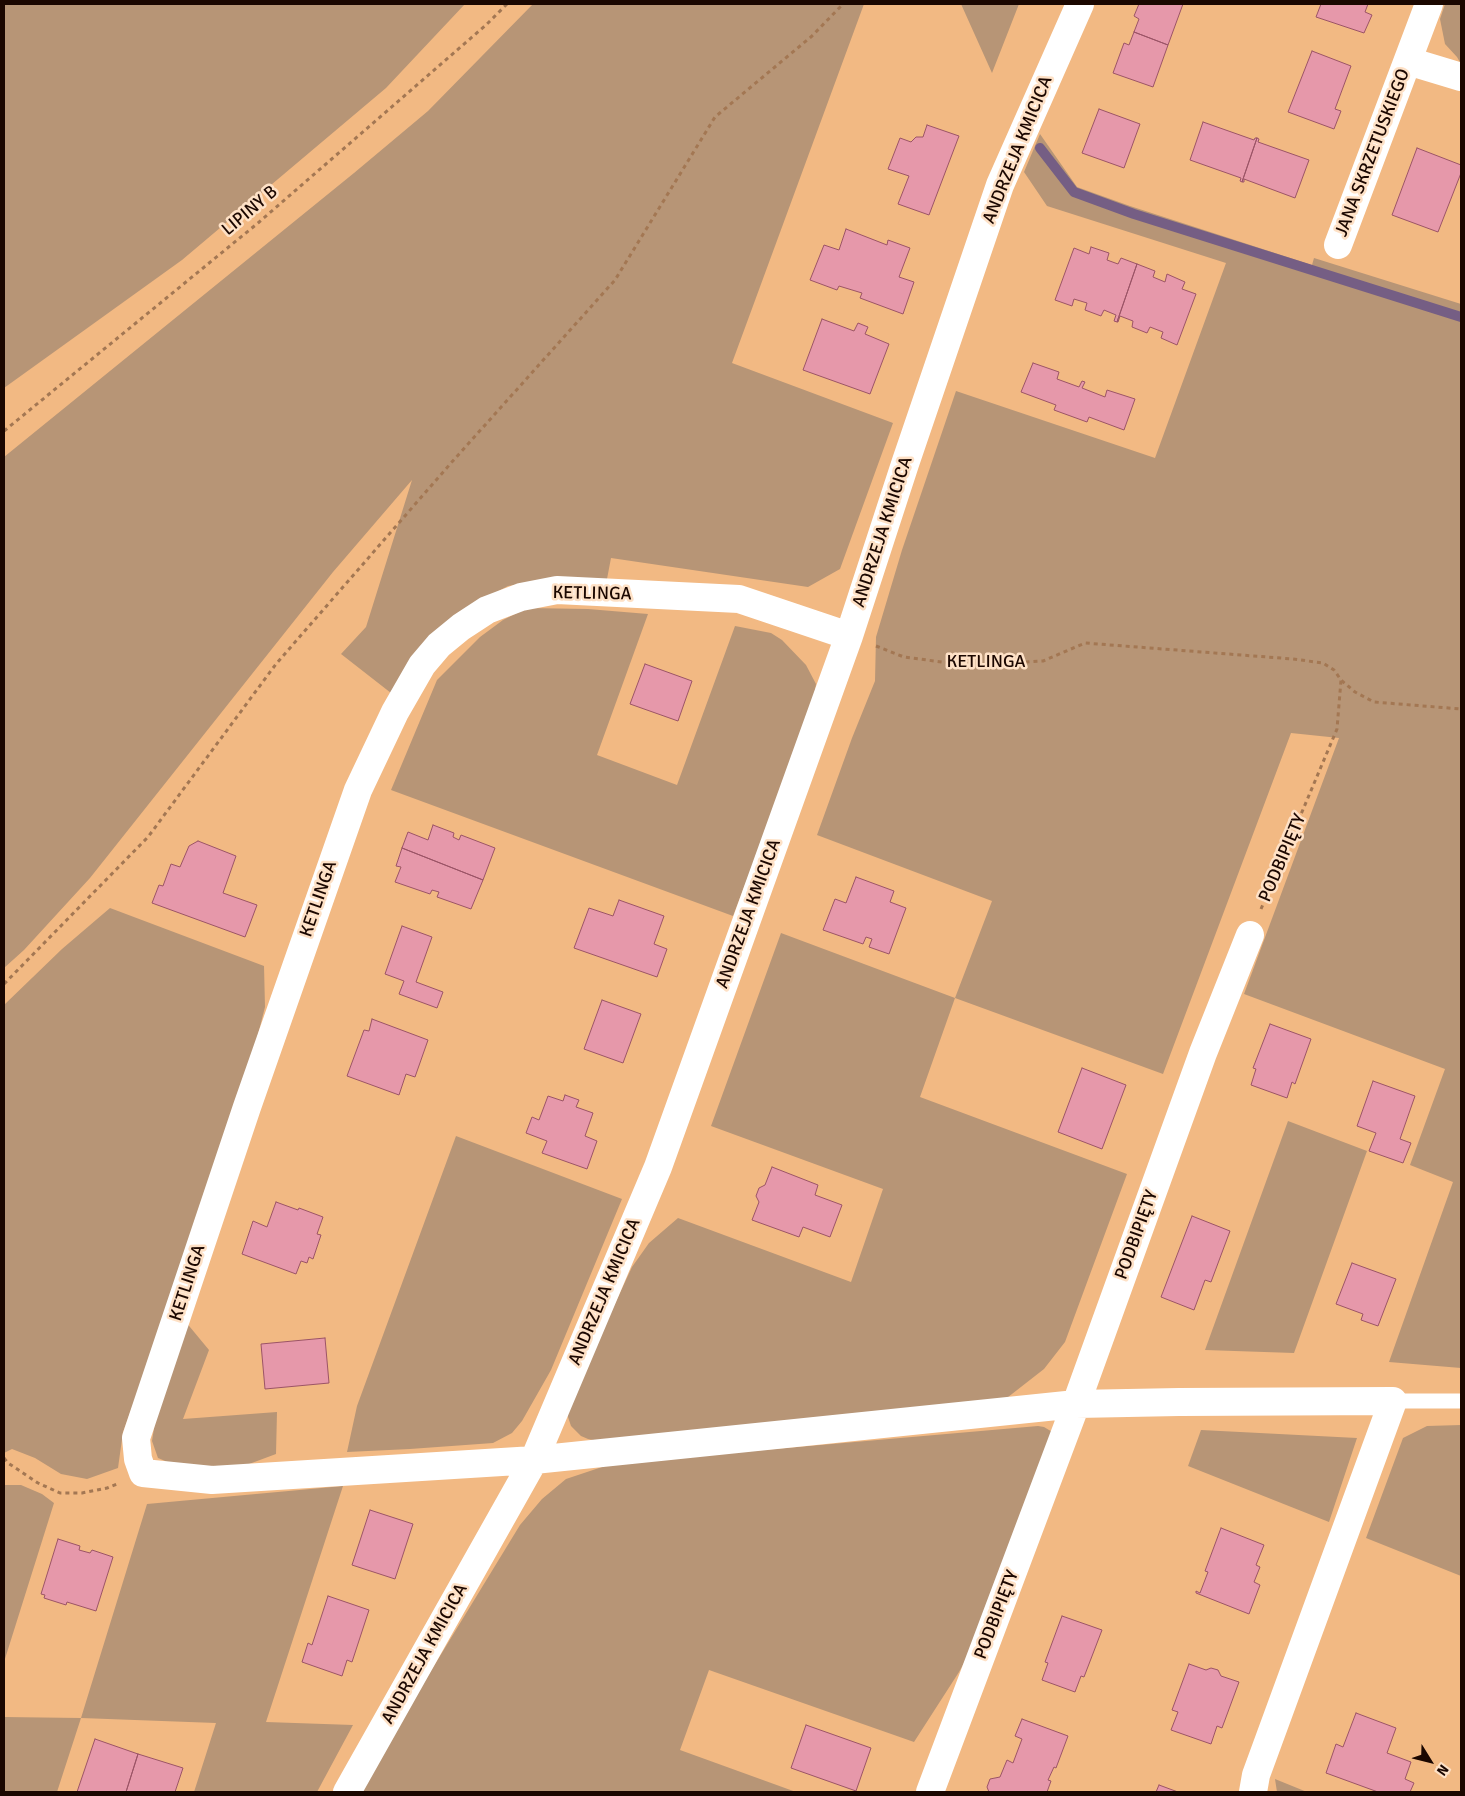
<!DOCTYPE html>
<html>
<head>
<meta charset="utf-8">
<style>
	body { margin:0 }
	#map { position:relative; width:1465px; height:1796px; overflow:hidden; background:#f2b983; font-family:Signika,sans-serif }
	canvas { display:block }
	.frame { position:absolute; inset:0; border:5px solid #1b0700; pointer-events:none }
	.north { position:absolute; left:1405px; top:1736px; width:50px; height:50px; -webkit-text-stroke:4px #fee1c6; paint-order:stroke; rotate:126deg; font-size:14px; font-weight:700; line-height:20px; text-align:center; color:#1b0700 }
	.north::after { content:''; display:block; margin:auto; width:18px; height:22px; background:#1b0700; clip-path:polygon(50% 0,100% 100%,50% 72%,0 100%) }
</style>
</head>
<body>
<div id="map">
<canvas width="1465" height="1796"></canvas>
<div class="frame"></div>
<div class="north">N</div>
</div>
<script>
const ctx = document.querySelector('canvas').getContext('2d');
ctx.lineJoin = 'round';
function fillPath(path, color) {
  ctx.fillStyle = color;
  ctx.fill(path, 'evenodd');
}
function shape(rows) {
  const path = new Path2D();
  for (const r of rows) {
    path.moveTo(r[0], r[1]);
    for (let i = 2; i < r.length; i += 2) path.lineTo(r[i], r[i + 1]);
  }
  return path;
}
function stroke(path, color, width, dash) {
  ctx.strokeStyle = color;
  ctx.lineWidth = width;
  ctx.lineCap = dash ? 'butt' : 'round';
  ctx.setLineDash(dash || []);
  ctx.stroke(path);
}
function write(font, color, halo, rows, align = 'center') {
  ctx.font = font + ' Signika,sans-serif';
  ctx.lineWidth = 5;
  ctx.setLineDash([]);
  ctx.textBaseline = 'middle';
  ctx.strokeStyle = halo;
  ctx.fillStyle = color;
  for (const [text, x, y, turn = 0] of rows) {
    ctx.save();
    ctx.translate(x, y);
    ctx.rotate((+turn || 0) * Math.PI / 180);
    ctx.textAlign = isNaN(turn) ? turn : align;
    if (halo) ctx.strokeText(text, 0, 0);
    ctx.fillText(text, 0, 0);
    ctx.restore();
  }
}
fillPath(shape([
	[4,4,465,4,386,88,182,260,4,388],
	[533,4,864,4,732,363,893,423,840,569,808,587,611,558,607,579,551,579,508,586,468,607,391,693,341,654,366,627,412,480,333,572,90,878,24,950,4,968,4,457,354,173,428,111],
	[961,4,1019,4,992,73],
	[1445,4,1461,4,1461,64,1457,57,1445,44,1440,19],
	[1040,134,1077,187,1130,206,1312,265,1314,258,1461,304,1461,1368,1389,1362,1453,1182,1410,1165,1445,1069,1244,994,1339,738,1291,733,1163,1074,955,998,920,1097,1127,1174,1065,1342,1044,1369,1003,1401,602,1442,588,1439,581,1436,571,1426,567,1414,579,1381,632,1267,649,1243,678,1218,851,1282,883,1189,711,1126,781,933,955,998,992,901,817,835,852,738,875,681,876,637,902,550,956,391,1155,458,1226,263,1047,206,1024,172],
	[527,608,588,609,648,614,597,755,677,785,735,626,771,633,782,640,806,665,816,684,813,707,733,916,391,790,437,680,480,637,503,620],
	[110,908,264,966,265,1007,250,1066,216,1178,123,1432,118,1468,87,1479,61,1474,35,1458,12,1449,4,1453,4,1005,62,949],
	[1288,1121,1367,1151,1294,1353,1205,1350],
	[456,1136,622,1199,551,1370,522,1421,512,1433,493,1443,410,1449,347,1452,357,1406],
	[185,1321,209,1350,183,1419,277,1412,276,1454,241,1467,182,1468,158,1458,152,1441,155,1422],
	[1461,1425,1461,1576,1366,1538,1403,1438,1427,1426],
	[1038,1426,1044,1427,1054,1433,986,1623,959,1672,914,1742,709,1670,680,1750,796,1792,360,1792,396,1728,520,1525,542,1499,566,1479,614,1463],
	[1201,1430,1357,1438,1329,1522,1188,1466],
	[4,1485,21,1485,42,1494,54,1503,4,1662],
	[343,1486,266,1722,353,1725,317,1792,194,1792,216,1723,81,1718,57,1792,4,1792,4,1717,81,1718,147,1504],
	[1275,1779,1307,1792,1277,1792]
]), '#b79576');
stroke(shape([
	[1040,148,1074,192,1134,214,1461,317]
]), '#755e84', 10);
const building = shape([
	[1139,4,1183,4,1168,45,1134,32,1139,19,1134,16,1139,4],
	[1321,4,1368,4,1365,12,1372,15,1364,33,1316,17,1321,4],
	[1134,32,1168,45,1153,87,1113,73,1124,43,1129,45,1134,32],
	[1312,51,1351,66,1335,109,1341,111,1334,129,1288,112,1312,51],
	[1099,109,1140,124,1124,168,1082,153,1099,109],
	[1203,122,1254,140,1255,138,1257,138,1242,182,1240,181,1241,178,1190,160,1203,122],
	[927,125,959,136,929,215,898,204,909,176,888,169,900,138,911,142,916,137,923,137,927,125],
	[1257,138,1259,139,1258,142,1309,160,1295,198,1244,179,1244,182,1242,182,1257,138],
	[1417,148,1461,165,1461,173,1438,232,1392,215,1417,148],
	[846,229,887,245,888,240,910,248,899,277,914,282,903,314,860,298,862,293,839,286,837,290,810,280,824,245,839,250,846,229],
	[1091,247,1109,253,1107,260,1118,264,1121,258,1137,264,1117,322,1114,321,1116,315,1104,310,1101,316,1085,310,1087,303,1074,299,1072,306,1055,300,1074,248,1089,254,1091,247],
	[1137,264,1155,271,1153,277,1165,282,1167,274,1185,282,1182,289,1196,294,1177,345,1161,338,1163,332,1150,327,1147,333,1132,327,1133,321,1120,316,1118,322,1117,322,1137,264],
	[822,319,854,331,858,323,868,327,865,334,889,344,870,394,803,370,822,319],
	[1033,363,1059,372,1057,379,1079,387,1082,381,1085,382,1082,388,1105,397,1107,390,1135,399,1124,430,1089,417,1087,422,1054,410,1056,405,1021,392,1033,363],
	[645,664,692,681,678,721,630,704,645,664],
	[433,825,454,833,453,837,459,840,461,835,495,848,483,880,402,848,408,832,428,840,433,825],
	[198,841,236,856,223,893,257,905,245,937,152,903,159,885,163,886,171,864,180,867,189,846,198,841],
	[402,848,483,880,471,909,437,897,439,892,432,890,430,894,395,882,401,867,396,866,402,848],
	[856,877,894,891,890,902,906,908,889,954,869,947,872,939,866,937,863,944,823,930,835,899,846,903,856,877],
	[619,900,664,916,654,944,667,949,657,977,574,948,589,908,613,916,619,900],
	[402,926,432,937,416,982,443,992,437,1008,399,994,404,981,385,974,402,926],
	[602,1000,641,1014,623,1063,584,1049,602,1000],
	[372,1019,428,1040,415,1077,406,1074,399,1095,347,1076,364,1030,369,1031,372,1019],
	[1270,1024,1311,1039,1295,1084,1292,1082,1287,1098,1251,1085,1256,1069,1253,1068,1270,1024],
	[1082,1068,1126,1085,1102,1149,1058,1132,1082,1068],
	[1373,1081,1415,1096,1400,1139,1411,1143,1403,1163,1369,1151,1376,1133,1357,1126,1373,1081],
	[565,1095,579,1100,576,1107,593,1113,585,1136,597,1141,587,1169,542,1153,547,1141,526,1133,532,1117,539,1120,548,1096,563,1101,565,1095],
	[772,1167,818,1185,815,1195,842,1205,830,1237,803,1227,799,1237,752,1220,759,1202,756,1196,759,1188,765,1185,772,1167],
	[276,1202,298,1210,299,1208,323,1217,317,1234,321,1235,313,1259,309,1257,307,1263,301,1261,296,1274,242,1254,253,1221,267,1227,276,1202],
	[1192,1216,1230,1231,1211,1282,1205,1280,1194,1310,1161,1297,1192,1216],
	[1352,1263,1396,1279,1378,1326,1361,1320,1363,1314,1336,1304,1352,1263],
	[325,1338,329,1383,265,1389,261,1344,325,1338],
	[370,1510,413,1524,395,1579,352,1565,370,1510],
	[1221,1528,1264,1545,1256,1565,1260,1567,1254,1582,1260,1585,1249,1614,1196,1593,1196,1591,1200,1593,1208,1572,1205,1571,1221,1528],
	[58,1539,80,1546,79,1550,90,1553,92,1550,113,1557,96,1611,67,1602,66,1605,44,1598,45,1595,41,1594,58,1539],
	[328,1596,369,1610,352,1662,347,1660,342,1676,302,1662,308,1643,312,1645,328,1596],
	[1062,1616,1102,1630,1084,1677,1081,1676,1075,1692,1042,1680,1048,1663,1045,1662,1062,1616],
	[1189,1664,1206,1670,1211,1668,1218,1670,1221,1676,1239,1682,1222,1728,1217,1726,1211,1744,1171,1730,1178,1712,1172,1710,1189,1664],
	[1356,1713,1396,1728,1387,1753,1411,1762,1405,1779,1414,1783,1410,1792,1378,1792,1326,1773,1336,1744,1343,1747,1356,1713],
	[1022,1719,1068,1736,1056,1768,1054,1767,1048,1780,1051,1781,1047,1792,989,1792,987,1787,990,1779,1000,1777,1007,1760,1013,1763,1022,1739,1015,1736,1022,1719],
	[806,1725,871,1748,856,1791,791,1768,806,1725],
	[95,1739,138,1754,126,1792,77,1792,95,1739],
	[138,1754,183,1768,175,1792,126,1792,138,1754],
	[1159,1785,1178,1792,1156,1792,1159,1785]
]);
fillPath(building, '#e698aa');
stroke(building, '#9b5466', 1);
stroke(shape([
	[4,431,258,223,486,25,507,4],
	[876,646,904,657,942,662,995,664,1043,661,1085,643,1293,659,1323,663,1334,670,1341,680,1355,692,1374,702,1461,709],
	[1261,909,1337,729,1341,680],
	[4,984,148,837,276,664,451,463,615,280,715,117,812,36,843,4],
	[4,1458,8,1463,38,1483,60,1493,82,1493,107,1488,117,1484]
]), '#a37753', 3, [4, 4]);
stroke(shape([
	[1393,1401,1461,1401]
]), '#fff', 15);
stroke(shape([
	[1408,61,1461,77],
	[1338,245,1429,4],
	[849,636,739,599,557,590,521,597,487,610,461,627,439,645,422,665,395,712,358,790,247,1107,136,1438,138,1459,143,1473,212,1480,534,1460,1076,1404,1179,1402,1393,1401,1256,1775,1253,1792],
	[347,1792,534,1460,658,1167,849,636,905,464,1000,185,1080,4],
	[930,1792,1076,1404,1203,1053,1250,935]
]), '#fff', 28);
write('18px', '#1b0700', '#fee1c6', [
	["ANDRZEJA KMICICA",1018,150,-68],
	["JANA SKRZETUSKIEGO",1373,153,-69],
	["LIPINY B",250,211,-40],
	["ANDRZEJA KMICICA",883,532,-72],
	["KETLINGA",592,594,1],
	["KETLINGA",986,662],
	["PODBIPIĘTY",1283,858,-67],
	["KETLINGA",319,899,-71],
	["ANDRZEJA KMICICA",749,914,-70],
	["PODBIPIĘTY",1137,1235,-70],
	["KETLINGA",188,1283,-72],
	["ANDRZEJA KMICICA",605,1292,-67],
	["PODBIPIĘTY",997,1615,-69],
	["ANDRZEJA KMICICA",425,1654,-61]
]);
</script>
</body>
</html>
